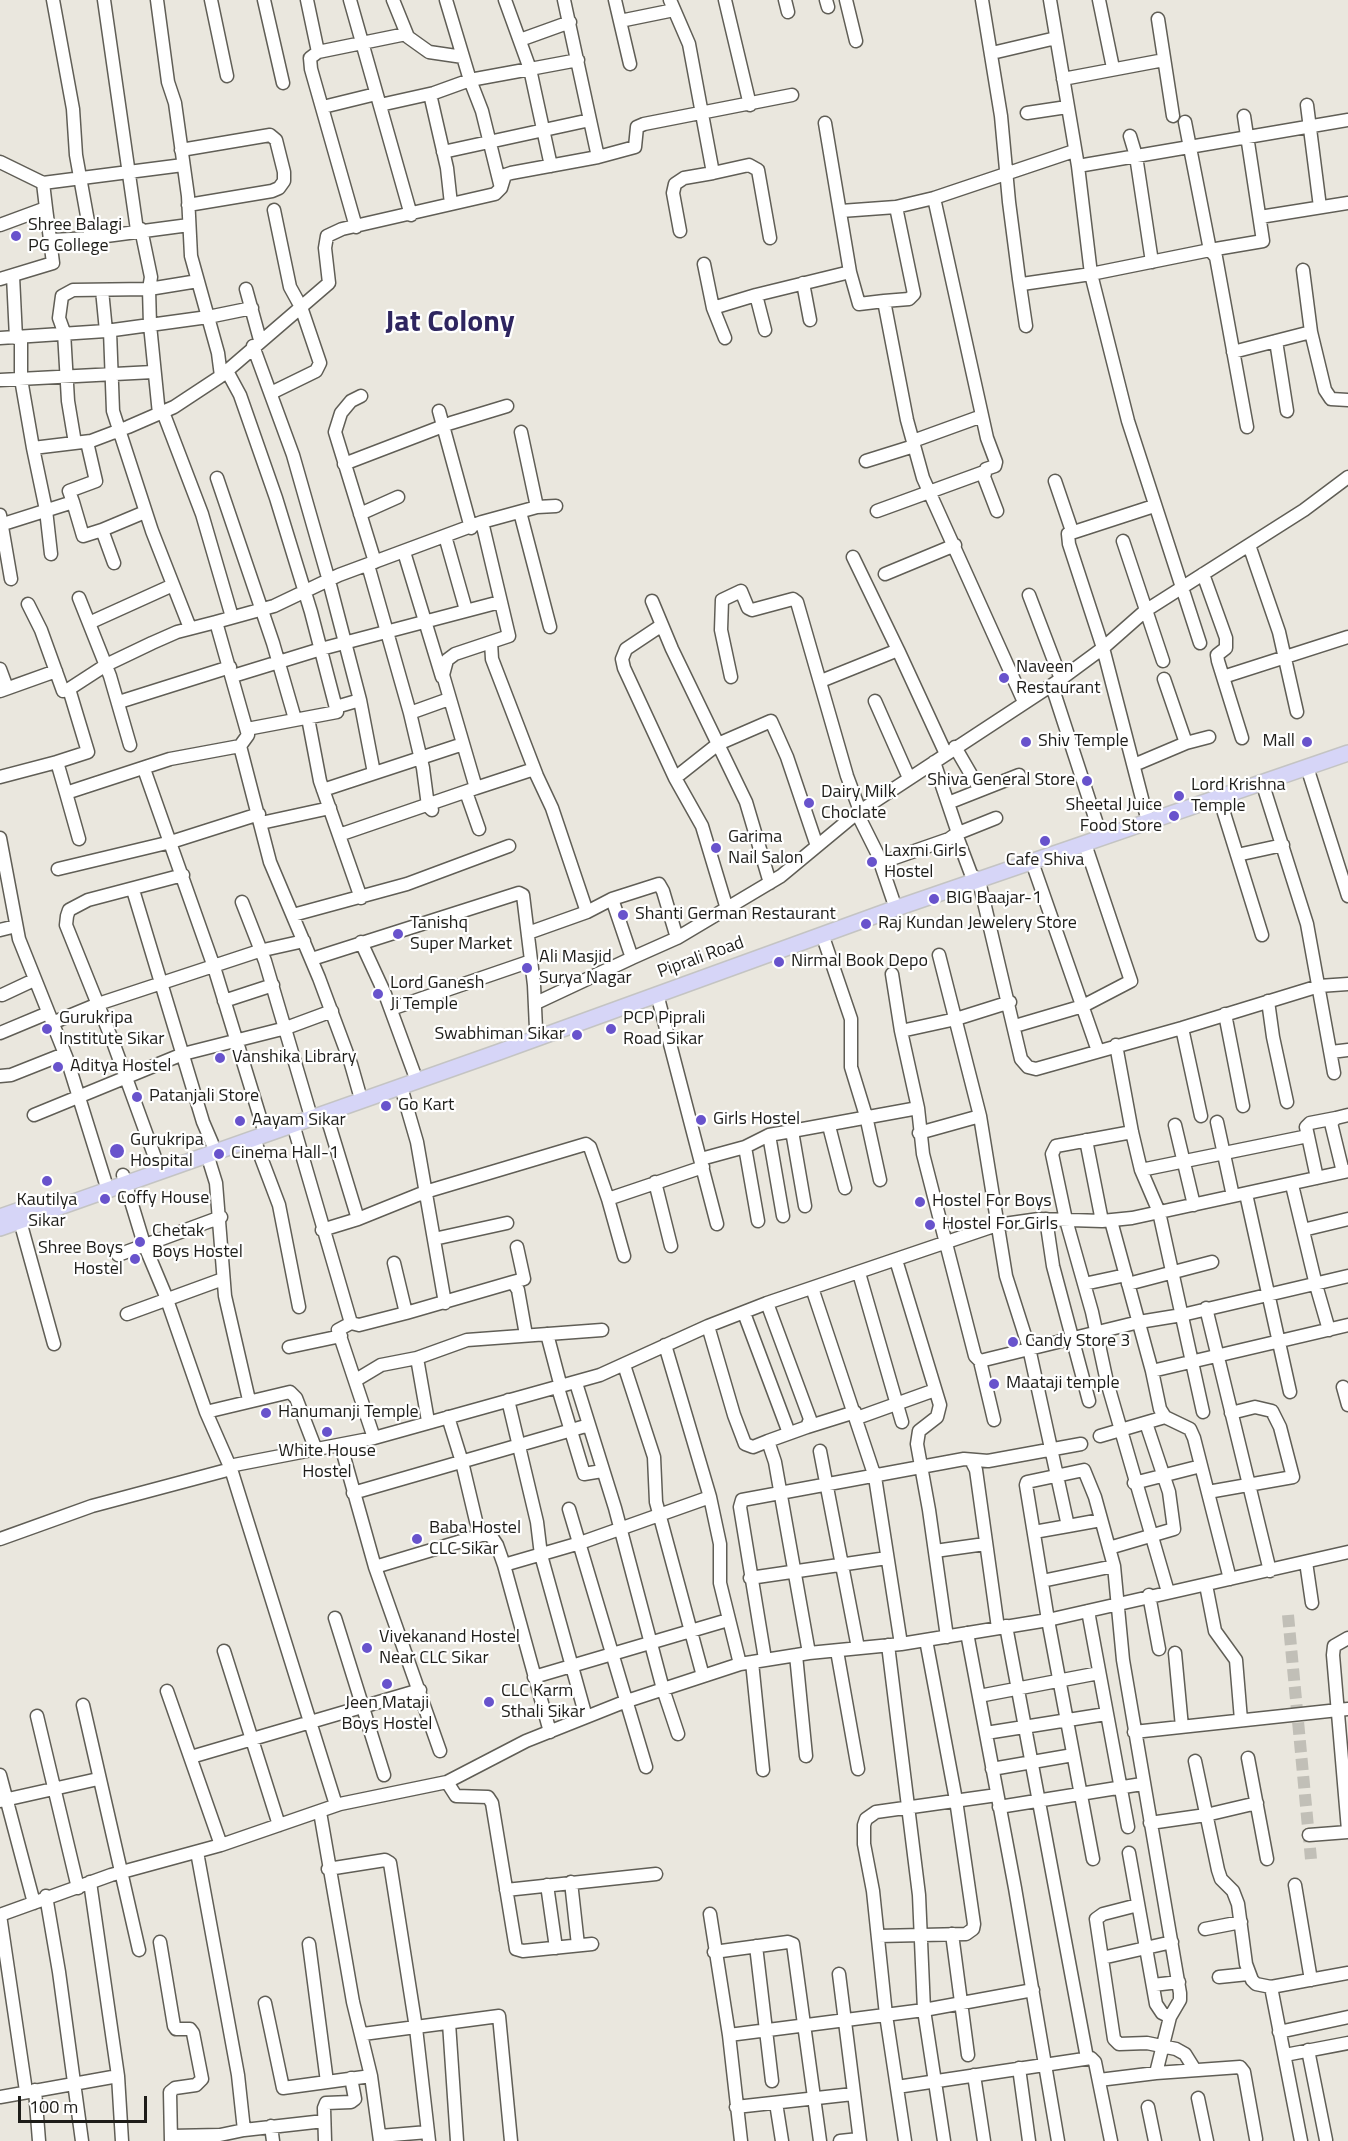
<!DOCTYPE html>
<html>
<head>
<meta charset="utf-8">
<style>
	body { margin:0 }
	#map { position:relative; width:1348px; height:2141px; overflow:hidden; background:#eae7de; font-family:"Titillium Web",sans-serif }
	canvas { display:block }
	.scale { position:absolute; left:18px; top:2096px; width:129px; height:27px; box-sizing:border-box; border:3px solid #1e1d19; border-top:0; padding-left:8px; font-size:18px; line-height:21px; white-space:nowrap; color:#1e1d19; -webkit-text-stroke:4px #fff; paint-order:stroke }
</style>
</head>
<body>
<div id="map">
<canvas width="1348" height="2141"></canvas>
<div class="scale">100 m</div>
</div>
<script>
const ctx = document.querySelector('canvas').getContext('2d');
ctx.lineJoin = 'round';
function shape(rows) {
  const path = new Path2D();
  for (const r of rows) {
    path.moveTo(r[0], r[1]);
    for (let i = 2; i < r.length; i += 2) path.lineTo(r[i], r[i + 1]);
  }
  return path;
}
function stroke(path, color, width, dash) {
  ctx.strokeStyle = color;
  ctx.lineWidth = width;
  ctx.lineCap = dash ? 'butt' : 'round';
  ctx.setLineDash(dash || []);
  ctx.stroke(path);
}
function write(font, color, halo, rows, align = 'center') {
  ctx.font = font + ' "Titillium Web",sans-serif';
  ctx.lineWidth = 4.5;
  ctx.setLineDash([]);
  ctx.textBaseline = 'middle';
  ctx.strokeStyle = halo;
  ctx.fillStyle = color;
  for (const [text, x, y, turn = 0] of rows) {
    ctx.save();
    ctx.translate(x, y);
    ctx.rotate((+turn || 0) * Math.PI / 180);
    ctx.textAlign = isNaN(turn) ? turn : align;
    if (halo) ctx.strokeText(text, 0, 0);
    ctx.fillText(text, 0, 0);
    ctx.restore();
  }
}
stroke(shape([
	[1288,1615,1311,1859]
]), '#c1bfb7', 12, [12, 6]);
const minor = shape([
	[53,0,73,109,76,155,91,238],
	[104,0,137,230],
	[157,0,168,82,175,103,188,196,191,256,218,353,221,376],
	[211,0,227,76],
	[264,0,283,83],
	[307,0,318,52,310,58,311,69,356,227],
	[350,0,411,215],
	[393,0,408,37,429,52,463,57],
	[446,0,470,80,482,111,501,188],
	[505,0,530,69,578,60],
	[564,0,598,157],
	[615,0,630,64],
	[670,0,689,44,713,173,684,178,675,184,673,193,680,231],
	[725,0,750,105],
	[785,0,788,12],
	[826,0,828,7],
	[846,0,856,41],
	[982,0,1001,116,1009,202,1019,279,1022,284,1091,274,1210,250,1185,122],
	[1050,0,1078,166,1091,274,1128,421,1200,643],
	[1099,0,1113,68],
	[1158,19,1173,116],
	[620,21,674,10],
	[520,40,570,22],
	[318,52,406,34],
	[992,53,1056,38],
	[1063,79,1164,60],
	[430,94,447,168,451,204],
	[380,105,434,93,470,80,530,69,551,166],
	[1307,105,1320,207],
	[323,107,376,94],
	[1027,113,1067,107],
	[1244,116,1263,241,1210,250,1216,257,1247,427],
	[1130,136,1136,156,1152,262],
	[181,150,270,135,276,140,284,172,284,181,279,188,272,191,188,205],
	[443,152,590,120],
	[0,162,43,183],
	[1078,166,1348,120],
	[713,173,749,165,758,170,770,238],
	[934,198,987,438,996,462,995,466,986,469,984,477,997,511],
	[841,211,896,207],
	[1260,217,1348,203],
	[0,225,46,208,43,183,183,165],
	[141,229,151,277,149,289,150,325,159,414],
	[51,240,91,238,189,225],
	[704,264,713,308,725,338],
	[1303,270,1311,332,1325,390,1331,399,1348,400],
	[850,272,859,304,884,301],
	[13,276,16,338],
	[0,279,53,263,46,208],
	[1019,279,1026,326],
	[803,283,810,320],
	[246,289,260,340],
	[102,290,106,331],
	[756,295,765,330],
	[713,308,756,295,850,272,825,123],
	[110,331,113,411,152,531,190,628],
	[21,337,21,379,33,448],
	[0,338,106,331,208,317,252,308],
	[1276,341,1287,411],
	[253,346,293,455,329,581,360,700,336,707],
	[1233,352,1311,332],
	[227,371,240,395,276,498,311,612,337,712,247,729],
	[0,380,153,372],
	[271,393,316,371,320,363,301,307,290,287,274,210],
	[361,396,351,401,341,413,335,432,375,562],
	[439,411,471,528],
	[163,412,202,514,232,617],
	[521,432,537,507],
	[913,441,982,416],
	[75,443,68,401,64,332,59,318,62,296,73,290,149,289,198,281],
	[866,461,914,446],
	[344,464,451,423,507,406],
	[217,478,273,643,295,719],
	[1055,481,1072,531],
	[73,502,83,536,102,530,114,563],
	[877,511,984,472],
	[520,512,550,627],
	[360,514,398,497],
	[0,515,11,579],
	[482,522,537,507,556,506],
	[0,525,73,502,69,491,96,481,87,442],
	[102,530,145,512],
	[445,536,466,610],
	[1123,541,1163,661],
	[1249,545,1279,632,1297,712],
	[404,552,442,677],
	[51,554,46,510,33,448,91,441,128,427,174,407,221,376,329,283,325,248,327,236,342,229,495,194,501,188,505,175,511,173,598,157,635,147,637,127,644,124,792,95],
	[368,565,410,713,423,768,428,806,432,810],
	[885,574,955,545],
	[1203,574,1226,638,1226,648,1217,655,1218,661,1242,738],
	[1029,595,1061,679],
	[79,598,110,676,130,745],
	[652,601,672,649,746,802,770,883],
	[28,604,41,630,63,691,69,689],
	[216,622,274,606,339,575,482,522,509,636,491,642,492,659,537,776,552,808,587,912],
	[89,623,173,585],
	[662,625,626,649,622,659,624,668,675,778,702,826,727,909],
	[898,650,946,754],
	[0,669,7,688],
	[233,676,321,649,500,602],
	[731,677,721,630,722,600,741,591,748,608,752,610,793,599,797,602,847,776,860,811],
	[1223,677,1348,637],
	[821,681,898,650,853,557],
	[1052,686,1099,830],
	[0,691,56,671],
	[360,700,374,773],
	[875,701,909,778],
	[119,702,230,667],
	[1024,702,923,478,907,420,884,301,909,299,914,294,896,207,934,198,1074,151],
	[410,713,449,699],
	[308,718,320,781,361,898],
	[1186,743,1209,737],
	[240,746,270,862,319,978,351,1064,359,1092],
	[955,747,980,790],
	[1134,765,1186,743,1164,679],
	[1307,767,1348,896],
	[144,769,214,967,263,1127],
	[0,777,57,762],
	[675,778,718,744,771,721,787,757,817,846],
	[1262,782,1307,924,1334,1073],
	[476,788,534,769],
	[323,790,463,744],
	[466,792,479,829],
	[66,793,170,759,240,746,248,735,216,622,177,632,152,643,106,665,69,689,88,752,57,762,66,793,79,839],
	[1219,797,1262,935],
	[948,803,1019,775],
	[857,813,877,853,893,900],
	[1146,814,1103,648,1069,544,1068,534,1154,506],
	[996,818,956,834,971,874,979,881,1021,1059,1028,1067,1036,1069,1182,1028,1319,986,1348,984],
	[261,823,330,808],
	[339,835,476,788,443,675,447,660,455,654,491,642],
	[0,838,19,939,67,1059,105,1181],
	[1237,855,1283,845],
	[1032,862,1098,1051],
	[880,863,949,839,956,834,957,830,934,762],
	[58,869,171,842,259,814],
	[133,890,203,1122,212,1143],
	[612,899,659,884,663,891,677,938],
	[242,902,265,961,309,1110],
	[293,915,407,884,509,846],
	[0,930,16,926],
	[528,933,587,912,612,899,632,958,536,1003],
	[822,934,851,1019,851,1067,866,1116,880,1180],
	[361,942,385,994,414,1073],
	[939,955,980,1116,1006,1276,1029,1348,1068,1526,1101,1520],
	[632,958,677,938,781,876,857,813,1061,679,1103,648,1145,611,1304,510,1348,477],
	[312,959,519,893,523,895,534,985,536,1029],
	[892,974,901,1031,918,1108,923,1154,975,1356,980,1361,994,1420],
	[657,994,717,1224],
	[2,995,34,980],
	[224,1001,273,985],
	[1268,1001,1273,1037,1287,1102],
	[391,1009,531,961],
	[1225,1014,1243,1106],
	[52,1023,98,1004,259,951,304,941],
	[1015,1026,1083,1006,1131,981,1085,844],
	[1182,1028,1201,1116],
	[901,1031,956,1019,1010,1002],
	[0,1033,48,1013],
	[1116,1045,1132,1132,1141,1170,1159,1212,1203,1412],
	[1331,1052,1348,1050],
	[0,1076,11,1075,64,1054],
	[401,1087,417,1142,445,1303],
	[326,1114,358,1219],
	[34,1115,183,1054,286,1028,332,1011],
	[1217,1122,1233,1196],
	[293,1124,351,1323,359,1325,406,1313,513,1282,518,1290,526,1335],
	[1175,1125,1194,1205],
	[829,1126,845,1188],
	[792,1131,918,1108],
	[1132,1132,1056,1146,1052,1154,1066,1220,1092,1312,1107,1382,1168,1592],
	[919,1133,980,1116],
	[769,1135,783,1216],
	[1308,1136,1317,1178],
	[254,1139,279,1205,299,1307],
	[1086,1140,1102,1221],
	[745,1147,758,1221],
	[207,1154,216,1183,225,1296,249,1400],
	[701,1159,745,1147,769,1135,792,1131,805,1206],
	[157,1163,113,1042,66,925,67,916,69,910,88,900,183,875],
	[1141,1170,1308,1136,1306,1127,1310,1123,1336,1118],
	[1343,1172,1331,1123,1336,1118,1348,1115],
	[123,1175,144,1244,165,1294,206,1412,231,1469,336,1805],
	[655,1182,671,1246],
	[1292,1185,1316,1285,1329,1330],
	[1246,1194,1290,1392],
	[608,1199,703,1167],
	[1046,1219,1053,1266,1089,1401],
	[20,1221,54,1344],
	[1111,1221,1152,1371,1160,1409,1165,1417,1190,1429,1194,1438,1230,1579],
	[322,1230,358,1219,425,1192,586,1144,590,1147,608,1199,624,1256],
	[1303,1230,1348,1219],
	[434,1239,507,1223],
	[118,1255,221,1217],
	[896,1260,940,1405,937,1417,919,1431,917,1444,929,1510,947,1637],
	[394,1263,406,1313],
	[859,1273,902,1422],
	[513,1282,524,1279,517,1247],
	[1084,1284,1126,1275],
	[1128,1284,1212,1262],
	[812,1288,875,1477,901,1644],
	[767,1303,810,1419,807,1427,768,1441],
	[1206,1308,1270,1571],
	[744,1313,789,1433],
	[127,1314,223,1279],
	[351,1323,338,1330,374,1438],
	[708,1326,734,1415,745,1444,753,1447,768,1441,775,1462,809,1653],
	[547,1334,561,1387],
	[665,1345,710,1497,720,1544,720,1583,740,1664],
	[289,1347,341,1336],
	[417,1358,428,1421],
	[980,1361,1139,1322,1182,1315,1348,1276],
	[624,1365,654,1457,656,1502,703,1676],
	[1152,1371,1348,1325],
	[356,1380,381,1365,417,1358,467,1340,602,1330],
	[576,1383,615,1508,663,1689,678,1734],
	[1343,1387,1348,1405],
	[558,1388,584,1474,602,1471],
	[508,1400,537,1522,541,1555,586,1717],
	[206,1412,290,1392,296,1398,316,1450],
	[448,1417,462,1462,476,1521,479,1529,491,1536,497,1545,504,1565,550,1732],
	[857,1418,935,1390],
	[807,1427,855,1412],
	[1100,1436,1165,1417],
	[341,1446,375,1567,440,1751],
	[820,1451,858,1648],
	[972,1462,976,1470,998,1628],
	[229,1466,374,1438,600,1375,708,1326,767,1303,997,1225,1039,1219,1102,1221,1132,1218,1348,1171],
	[1134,1483,1201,1466],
	[1208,1492,1293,1477,1280,1427,1272,1411,1255,1407,1231,1413],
	[353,1493,589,1425],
	[569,1509,646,1767],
	[1034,1532,1068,1526],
	[0,1539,92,1506,231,1469],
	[1109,1548,1174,1529,1169,1492,1146,1423],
	[935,1551,985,1544],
	[1306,1562,1312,1603],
	[504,1565,580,1543,710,1497],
	[375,1567,485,1534],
	[750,1578,887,1558],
	[1042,1581,1114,1566],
	[1206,1585,1215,1631,1236,1660,1241,1720],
	[1149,1595,1159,1649],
	[1088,1611,1128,1827],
	[335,1618,384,1775],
	[1006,1626,1087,2058],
	[967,1633,1015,1888,1058,2141],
	[1348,1638,1334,1646,1333,1655,1348,1830],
	[888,1645,919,1895,924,2010,944,2141],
	[224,1651,279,1825],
	[837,1651,858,1769],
	[1175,1653,1182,1727],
	[796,1655,806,1756],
	[765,1659,740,1507,742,1500,964,1459,988,1461,1081,1444],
	[752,1662,763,1770],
	[534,1677,728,1620],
	[167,1691,221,1845],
	[979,1696,1099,1673],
	[83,1705,139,1950],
	[37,1716,78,1888],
	[1134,1732,1348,1709],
	[986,1733,1106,1714],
	[191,1757,420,1690],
	[1248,1758,1267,1859],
	[1195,1761,1218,1870,1221,1879,1233,1891,1238,1904,1246,1964,1252,1980,1256,1984,1271,1987,1348,1973],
	[992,1769,1073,1755],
	[0,1775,34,1903],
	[447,1782,456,1796,488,1797,492,1803,516,1949,523,1951,592,1944],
	[0,1801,98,1779],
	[999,1807,1142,1784],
	[320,1812,353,2002,371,2076,380,2141],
	[1150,1823,1206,1815,1257,1803],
	[1309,1835,1348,1832],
	[1129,1853,1156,2004,1162,2013,1170,2017],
	[1093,1859,1048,1620,1026,1485,1027,1482,1084,1470,1095,1497,1114,1566,1123,1660,1180,1993,1180,2000,1170,2017,1156,2073],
	[328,1869,385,1860,390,1863,416,2028,429,2141],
	[90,1882,118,2076,122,2141],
	[571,1882,578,1945],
	[547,1885,556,1948],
	[1295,1885,1311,1980],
	[506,1890,656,1874],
	[46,1896,59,1972,82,2141],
	[1138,1905,1103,1914,1096,1919,1114,2039,1119,2044,1147,2043,1176,2049,1185,2054,1195,2070],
	[710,1914,729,2035,741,2141],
	[0,1915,111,1875,221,1845,340,1804,447,1782,526,1741,624,1702,740,1664,809,1653,901,1644,1048,1620,1348,1552],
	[0,1915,26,2091],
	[1205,1929,1241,1922],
	[952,1934,968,2055],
	[878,1936,966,1934,973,1929,974,1924,956,1800,926,1640],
	[160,1942,174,2026,176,2029,190,2029,193,2033,202,2079,196,2085,175,2088,170,2092,171,2141],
	[309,1944,327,2082],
	[756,1946,772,2081],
	[714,1952,788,1942,793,1944,820,2141],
	[1102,1958,1172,1942],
	[839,1974,860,2141],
	[1219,1977,1248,1974],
	[1153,1985,1179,1982],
	[1271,1987,1301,2141],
	[265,2003,283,2088,371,2076],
	[449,2023,457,2141],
	[1279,2032,1348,2017],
	[363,2034,499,2016,511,2141],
	[729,2035,924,2010,1033,1990],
	[1308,2050,1326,2140],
	[1285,2055,1348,2043],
	[1019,2068,1029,2141],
	[974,2075,984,2141],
	[1099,2080,1156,2073,1240,2067,1244,2072,1256,2139],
	[897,2087,1091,2058,1095,2062,1111,2141],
	[35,2090,39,2141],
	[0,2097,118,2076],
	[1198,2098,1207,2141],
	[776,2103,782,2141],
	[736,2107,853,2094],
	[1148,2107,1155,2141],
	[271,2126,273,2141],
	[244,2130,324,2121],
	[171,2136,220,2135,244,2130,238,2075,197,1852],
	[380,2136,428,2132],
	[325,2141,324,2108,326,2103,351,2102,355,2099,351,2078],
	[840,2141,859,2139],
	[905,2141,886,2015,873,1891,864,1844,864,1825,866,1819,876,1812,997,1795]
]);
const major = shape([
	[0,1217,40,1203],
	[0,1228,499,1052,888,911,1348,753]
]);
stroke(minor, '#605e56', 15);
stroke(major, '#c4c4c3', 18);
stroke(minor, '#fff', 12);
stroke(major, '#d6d5f7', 15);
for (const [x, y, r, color] of [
	[16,236,6,"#6853cc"],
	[1004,678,6,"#6853cc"],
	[1026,742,6,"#6853cc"],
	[1307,742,6,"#6853cc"],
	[1087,781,6,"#6853cc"],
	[1179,796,6,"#6853cc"],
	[809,803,6,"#6853cc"],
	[1174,816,6,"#6853cc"],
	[1045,841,6,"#6853cc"],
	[716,848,6,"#6853cc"],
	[872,862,6,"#6853cc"],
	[934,899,6,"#6853cc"],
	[623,915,6,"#6853cc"],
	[866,924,6,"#6853cc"],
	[398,934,6,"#6853cc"],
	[779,962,6,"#6853cc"],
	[527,968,6,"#6853cc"],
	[378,994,6,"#6853cc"],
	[47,1029,6,"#6853cc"],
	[611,1029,6,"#6853cc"],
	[577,1035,6,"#6853cc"],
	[220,1058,6,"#6853cc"],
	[58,1067,6,"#6853cc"],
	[137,1097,6,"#6853cc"],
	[386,1106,6,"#6853cc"],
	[701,1120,6,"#6853cc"],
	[240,1121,6,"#6853cc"],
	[117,1151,8,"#6853cc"],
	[219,1154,6,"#6853cc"],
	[47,1181,6,"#6853cc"],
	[105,1199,6,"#6853cc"],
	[920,1202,6,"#6853cc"],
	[930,1225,6,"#6853cc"],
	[140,1242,6,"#6853cc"],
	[135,1259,6,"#6853cc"],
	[1013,1342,6,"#6853cc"],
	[994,1384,6,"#6853cc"],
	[266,1413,6,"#6853cc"],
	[327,1432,6,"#6853cc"],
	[417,1539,6,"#6853cc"],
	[367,1648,6,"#6853cc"],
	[387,1684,6,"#6853cc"],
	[489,1702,6,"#6853cc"]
]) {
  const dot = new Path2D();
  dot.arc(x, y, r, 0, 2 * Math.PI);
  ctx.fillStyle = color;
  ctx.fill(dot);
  stroke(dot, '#fff', 2);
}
write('18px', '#1e1d19', '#fff', [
	["Shree Balagi",28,226],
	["PG College",28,247],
	["Naveen",1016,668],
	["Restaurant",1016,689],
	["Shiv Temple",1038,742],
	["Mall",1295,742,"right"],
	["Shiva General Store",1075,781,"right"],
	["Lord Krishna",1191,786],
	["Temple",1191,807],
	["Dairy Milk",821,793],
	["Choclate",821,814],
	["Sheetal Juice",1162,806,"right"],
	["Food Store",1162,827,"right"],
	["Garima",728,838],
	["Nail Salon",728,859],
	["Laxmi Girls",884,852],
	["Hostel",884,873],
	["Cafe Shiva",1045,861,"center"],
	["BIG Baajar-1",946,899],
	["Shanti German Restaurant",635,915],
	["Tanishq",410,924],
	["Super Market",410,945],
	["Raj Kundan Jewelery Store",878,924],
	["Ali Masjid",539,958],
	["Surya Nagar",539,979],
	["Nirmal Book Depo",791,962],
	["Lord Ganesh",390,984],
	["Ji Temple",390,1005],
	["Gurukripa",59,1019],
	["Institute Sikar",59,1040],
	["PCP Piprali",623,1019],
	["Road Sikar",623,1040],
	["Swabhiman Sikar",565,1035,"right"],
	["Vanshika Library",232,1058],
	["Aditya Hostel",70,1067],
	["Patanjali Store",149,1097],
	["Go Kart",398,1106],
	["Girls Hostel",713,1120],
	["Aayam Sikar",252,1121],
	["Gurukripa",130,1141],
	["Hospital",130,1162],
	["Cinema Hall-1",231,1154],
	["Coffy House",117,1199],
	["Kautilya",47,1201,"center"],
	["Sikar",47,1222,"center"],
	["Hostel For Boys",932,1202],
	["Hostel For Girls",942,1225],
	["Chetak",152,1232],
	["Boys Hostel",152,1253],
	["Shree Boys",123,1249,"right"],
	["Hostel",123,1270,"right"],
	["Candy Store 3",1025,1342],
	["Maataji temple",1006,1384],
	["Hanumanji Temple",278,1413],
	["White House",327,1452,"center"],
	["Hostel",327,1473,"center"],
	["Baba Hostel",429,1529],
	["CLC Sikar",429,1550],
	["Vivekanand Hostel",379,1638],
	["Near CLC Sikar",379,1659],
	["CLC Karm",501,1692],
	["Sthali Sikar",501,1713],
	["Jeen Mataji",387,1704,"center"],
	["Boys Hostel",387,1725,"center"]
], 'left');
write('18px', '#1e1d19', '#fff', [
	["Piprali Road",701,958,-20]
]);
write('bold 30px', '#2e255f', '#fff', [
	["Jat Colony",450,324]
]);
</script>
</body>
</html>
